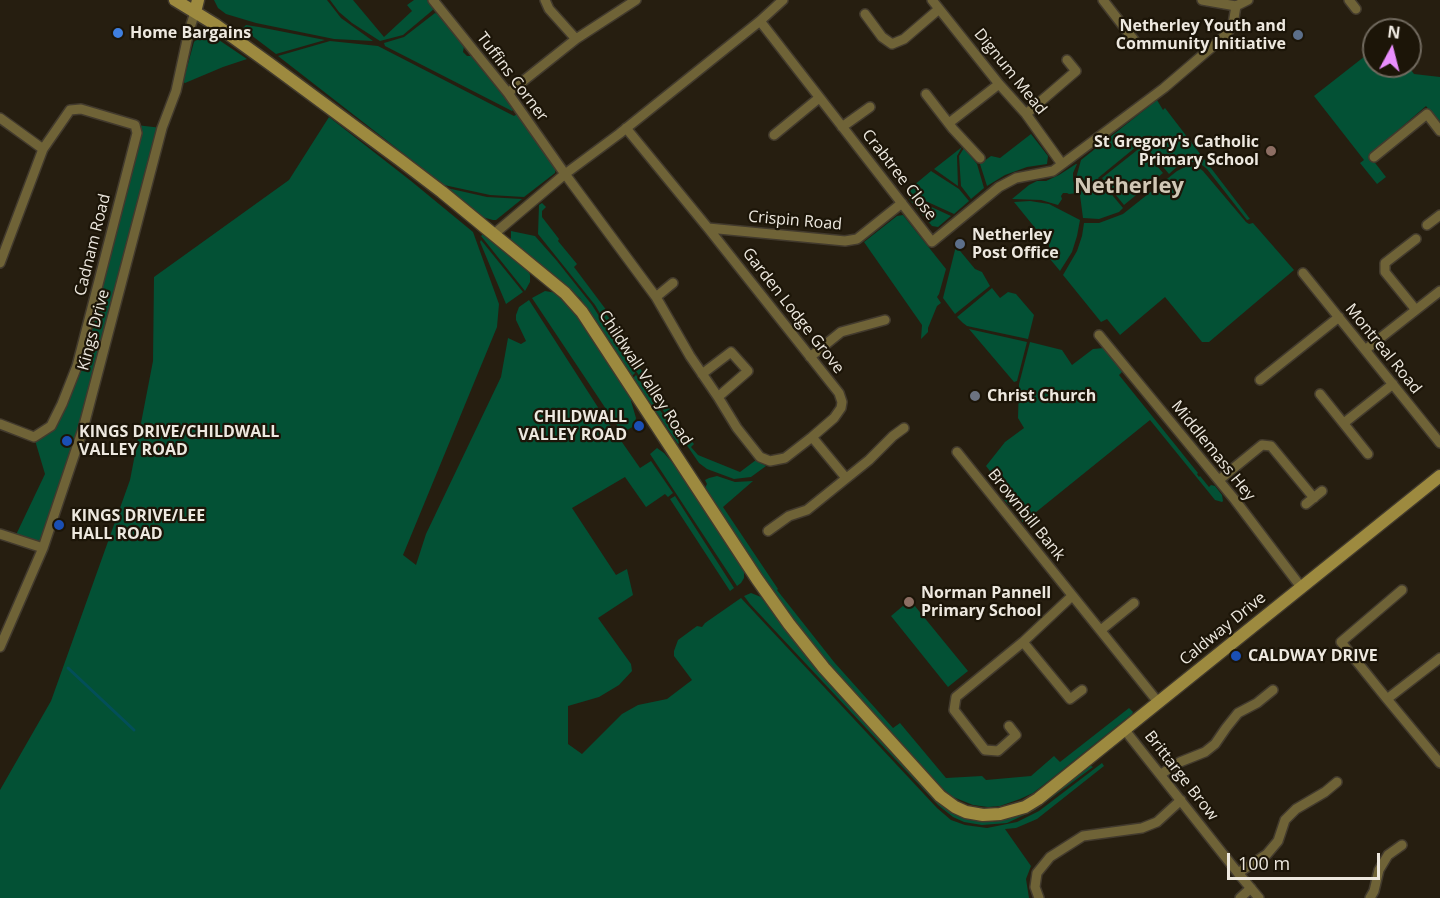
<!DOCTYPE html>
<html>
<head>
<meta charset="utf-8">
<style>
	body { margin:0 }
	#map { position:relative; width:1440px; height:898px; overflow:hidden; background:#261e10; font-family:"Open Sans",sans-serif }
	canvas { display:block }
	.north { position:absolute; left:1362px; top:18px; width:60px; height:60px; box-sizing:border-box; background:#1c1508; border:2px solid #70695e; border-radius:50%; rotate:7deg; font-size:16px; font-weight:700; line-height:24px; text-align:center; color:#ede8df }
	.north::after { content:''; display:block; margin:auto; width:21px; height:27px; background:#e98efe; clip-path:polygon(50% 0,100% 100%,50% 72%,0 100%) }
	.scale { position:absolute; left:1227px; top:853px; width:153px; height:27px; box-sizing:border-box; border:3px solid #ede8df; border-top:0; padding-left:8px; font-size:18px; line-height:21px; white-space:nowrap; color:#ede8df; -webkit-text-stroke:4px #1c1508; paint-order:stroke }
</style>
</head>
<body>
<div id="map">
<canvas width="1440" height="898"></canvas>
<div class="north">N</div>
<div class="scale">100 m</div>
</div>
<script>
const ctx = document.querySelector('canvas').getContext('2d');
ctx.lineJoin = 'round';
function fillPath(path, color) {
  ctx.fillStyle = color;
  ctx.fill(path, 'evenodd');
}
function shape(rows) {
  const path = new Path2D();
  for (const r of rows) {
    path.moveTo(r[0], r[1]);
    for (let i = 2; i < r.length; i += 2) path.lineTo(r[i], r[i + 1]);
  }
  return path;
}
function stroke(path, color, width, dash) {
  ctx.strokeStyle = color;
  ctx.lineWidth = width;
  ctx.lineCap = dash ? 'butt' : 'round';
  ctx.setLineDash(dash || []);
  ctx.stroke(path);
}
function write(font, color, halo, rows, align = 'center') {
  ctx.font = font + ' "Open Sans",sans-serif';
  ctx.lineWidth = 4.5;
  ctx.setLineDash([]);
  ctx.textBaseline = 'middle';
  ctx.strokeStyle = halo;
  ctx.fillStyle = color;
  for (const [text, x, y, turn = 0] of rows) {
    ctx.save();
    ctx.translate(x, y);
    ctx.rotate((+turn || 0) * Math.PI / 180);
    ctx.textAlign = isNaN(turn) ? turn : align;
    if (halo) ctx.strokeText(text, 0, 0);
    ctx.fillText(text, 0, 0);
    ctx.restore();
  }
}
fillPath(shape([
	[214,0,327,0,341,18,373,41,334,39,256,23,226,14,218,8],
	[330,0,353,0,384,37,412,11,407,5,414,0,427,0,434,9,403,35,380,41,352,23,339,12],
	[435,13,438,14,464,46,463,52,467,56,471,56,514,109,512,111,385,46,384,43,404,37],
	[246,25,259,27,325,40,276,54,251,35,243,28],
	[202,34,203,36,208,36,216,38,247,59,223,67,185,83,183,82,194,42],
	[330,41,378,46,514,116,517,114,556,166,555,173,524,197,490,195,444,185,278,56],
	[1374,49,1374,66,1408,66,1414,74,1440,77,1440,123,1426,106,1369,155,1386,177,1377,184,1360,163,1364,160,1314,96],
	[1157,100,1163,110,1165,108,1250,219,1247,220,1207,169,1202,165,1194,162,1186,162,1180,164,1169,174,1142,142,1098,178,1123,208,1119,212,1099,219,1083,218,1080,195,1076,178,1081,160],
	[329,117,411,181,473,232,499,304,497,327,403,555,416,565,426,534,501,377,508,338,521,344,526,341,516,320,516,315,519,307,529,300,601,412,640,468,651,461,673,493,668,497,665,494,646,507,625,477,572,508,616,575,627,569,633,595,598,618,631,664,632,671,619,685,599,697,568,706,568,744,582,754,622,714,638,705,667,699,692,680,674,656,674,651,678,640,697,626,702,627,705,623,741,598,937,808,951,820,965,825,987,828,1017,822,1039,811,1102,763,1104,766,1037,819,1016,828,1005,829,1031,866,1026,879,1029,898,0,898,0,790,51,701,130,480,153,361,154,277,289,180],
	[136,125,162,128,75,455,43,548,14,539,45,474,34,437,62,404],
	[1031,134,1048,156,1047,164,1027,167,1005,175,987,186,980,164,991,156,1000,158],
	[962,147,957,156,958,186,934,169],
	[1141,147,1163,173,1124,205,1102,178],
	[964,148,977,164,984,188,971,199,961,186,959,156],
	[1076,164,1077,164,1073,173,1073,180,1077,193,1069,194,1067,193,1063,193,1061,196,1062,199,1058,205,1041,200,1012,199,1029,185,1037,181,1046,181,1059,175],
	[1189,165,1198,167,1203,171,1246,222,1249,224,1253,223,1294,270,1209,342,1202,342,1165,297,1120,335,1107,319,1101,322,1063,275,1077,251,1082,236,1084,223,1099,223,1123,214,1177,171],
	[931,171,959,189,969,201,954,214,908,193,907,191],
	[447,188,487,197,522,199,501,216,496,220,493,220,482,217],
	[910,198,912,198,951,216,938,227,932,226,909,199],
	[1030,201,1049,204,1080,220,1077,236,1072,252,1060,271,1050,259,1049,245,1014,202],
	[542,203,546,207,542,211,542,217,559,239,558,241,577,264,574,267,607,311,605,313,624,336,622,338,642,362,637,365,659,392,658,394,677,418,674,421,694,444,691,447,698,455,740,472,756,460,766,466,751,477,734,479,707,469,699,463,625,355,595,305,538,234,539,205],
	[903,215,946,269,939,294,937,297,941,303,937,306,928,328,928,332,921,339,922,325,864,242,897,216],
	[511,231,535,236,557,261,592,305,635,373,631,377,580,298,514,244,510,239,511,238],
	[484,233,527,268,530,275,530,282,525,291,481,236],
	[481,240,523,292,506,304,480,242],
	[956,246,975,269,982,272,990,286,955,314,943,298],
	[992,288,1000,298,1008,292,1016,294,1034,315,1028,339,967,326,963,323,957,317],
	[545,291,557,293,571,308,632,399,631,401,636,418,634,426,622,433,532,298],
	[969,329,1027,342,1017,381,1014,382],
	[1030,342,1062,350,1072,365,1093,349,1104,348,1109,352,1124,370,1119,375,1198,473,1197,474,1199,477,1200,476,1209,487,1211,485,1215,486,1222,495,1223,501,1222,502,1215,500,1150,420,1025,521,1022,522,1022,515,1024,516,1025,512,1022,504,1014,506,1009,505,1004,500,1009,495,986,466,1005,442,1024,428,1018,418,1019,384],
	[636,375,681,441,678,444,633,378],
	[657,448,664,453,677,468,742,568,744,571,744,578,741,583,737,586,650,454],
	[717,476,735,482,753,481,723,507,778,589,777,590,834,662,893,728,900,723,946,778,982,776,986,780,1031,776,1054,756,1060,762,1129,708,1133,712,1132,714,1051,779,1033,793,1020,799,1000,806,988,807,973,805,953,797,942,788,924,769,847,687,807,638,776,596,706,491,705,488,707,484,705,480,709,478],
	[675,496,734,588,730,591,670,499],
	[751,593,761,597,795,642,825,679,940,803,956,815,971,820,986,821,993,822,1014,817,1028,811,1088,764,1093,767,1035,810,1007,823,982,825,964,822,953,817,938,805,750,604,744,596],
	[910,600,968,671,948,687,891,616]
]), '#035135');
stroke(shape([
	[68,668,134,730]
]), '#034f59', 3);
const street = shape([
	[433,0,508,93,565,174,656,297,690,356,718,397,737,428,760,457,770,461,785,458,812,437,834,418,841,408,842,402,839,393,708,228,626,128],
	[545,0,549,9,576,39],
	[932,0,999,84,1026,114,1062,164],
	[1103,0,1134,40],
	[1202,0,1236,6],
	[1349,0,1356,9],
	[1236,6,1248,0],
	[865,14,882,37,892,44,904,39,939,9],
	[760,21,932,242,999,187,1016,178,1053,171,1164,88,1226,35,1233,24,1236,6],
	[508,93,576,39,636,0],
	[926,94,953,129,980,158],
	[1026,114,1076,71,1067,60],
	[0,118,43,149],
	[949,123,999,84],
	[842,127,870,107],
	[774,135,819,98],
	[1374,157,1427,114,1440,131],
	[1427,225,1440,215],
	[708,228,845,241,857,239,902,203],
	[494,234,565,174,619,134,760,21,783,0],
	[0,263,43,149,70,110,81,109,135,125,137,133,77,366,62,404,51,426,34,437,0,424],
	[1303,273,1440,443],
	[656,297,673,283],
	[1416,310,1385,272,1385,263,1416,239],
	[1099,335,1235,500,1301,587],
	[1365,350,1440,291],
	[810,357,841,332,885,320],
	[702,374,731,352,748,371,718,397],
	[1260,380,1339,317],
	[1320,394,1368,454],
	[1344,423,1393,384],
	[812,437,846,478],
	[957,452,1158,702],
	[1219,480,1262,445,1271,446,1314,498],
	[1306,504,1322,491],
	[768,531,789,516,807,510,869,460,893,436,904,428],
	[0,534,43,548],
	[1402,590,1341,642,1387,699,1440,658],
	[1101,630,1134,603],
	[1023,642,1070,699,1082,690],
	[0,647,43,548,83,429,162,128,176,91,189,31,195,12],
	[1387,699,1440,763],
	[1009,726,1016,735,998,751,985,750,954,710,956,697,1023,642,1072,596],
	[1124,729,1238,873,1259,898],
	[1161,774,1180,762,1205,752,1215,744,1226,728,1238,713,1257,703,1273,690],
	[1238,873,1267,854,1278,841,1285,820,1296,809,1325,792,1337,782],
	[1039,898,1035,887,1037,873,1050,857,1083,836,1142,828,1157,822,1181,800],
	[1240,898,1251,888],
	[1370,898,1374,891,1379,870,1388,855,1402,845]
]);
const secondary = shape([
	[175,0,216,25,270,64,400,160,442,192,565,293,582,312,757,579,789,624,824,668,940,796,955,807,966,812,983,815,1000,814,1025,807,1038,799,1440,476],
	[195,12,198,0]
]);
stroke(street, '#423a2d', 12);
stroke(secondary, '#423a2d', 15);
stroke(street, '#6f6337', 9);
stroke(secondary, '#9d8a3f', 12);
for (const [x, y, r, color] of [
	[118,33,6,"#3f7fe0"],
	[1298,35,6,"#5c6f8a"],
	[1271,151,6,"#8d6e63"],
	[960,244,6,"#5c6f8a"],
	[975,396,6,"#6b7280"],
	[639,426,6,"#1a4fb4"],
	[67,441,6,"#1a4fb4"],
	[59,525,6,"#1a4fb4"],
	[909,602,6,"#8d6e63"],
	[1236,656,6,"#1a4fb4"]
]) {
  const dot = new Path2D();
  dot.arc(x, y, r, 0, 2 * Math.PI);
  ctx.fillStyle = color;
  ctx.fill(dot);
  stroke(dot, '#1c1508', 2);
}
write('bold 16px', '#ede8df', '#1c1508', [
	["Netherley Youth and",1286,26,"right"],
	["Community Initiative",1286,44,"right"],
	["Home Bargains",130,33],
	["St Gregory's Catholic",1259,142,"right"],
	["Primary School",1259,160,"right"],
	["Netherley",972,235],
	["Post Office",972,253],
	["Christ Church",987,396],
	["CHILDWALL",627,417,"right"],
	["VALLEY ROAD",627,435,"right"],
	["KINGS DRIVE/CHILDWALL",79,432],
	["VALLEY ROAD",79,450],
	["KINGS DRIVE/LEE",71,516],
	["HALL ROAD",71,534],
	["Norman Pannell",921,593],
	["Primary School",921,611],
	["CALDWAY DRIVE",1248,656]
], 'left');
write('16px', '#ede8df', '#1c1508', [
	["Dignum Mead",1010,72,51],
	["Tuffins Corner",512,77,53],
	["Crabtree Close",899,175,52],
	["Crispin Road",795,221,5],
	["Cadnam Road",93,245,-76],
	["Garden Lodge Grove",793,311,52],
	["Kings Drive",94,330,-75],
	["Montreal Road",1383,349,51],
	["Childwall Valley Road",645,378,57],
	["Middlemass Hey",1213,451,51],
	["Brownbill Bank",1026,515,51],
	["Caldway Drive",1223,629,-39],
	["Brittarge Brow",1181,776,52]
]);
write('bold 22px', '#d1c7b5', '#1c1508', [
	["Netherley",1129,187]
]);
</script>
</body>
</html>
